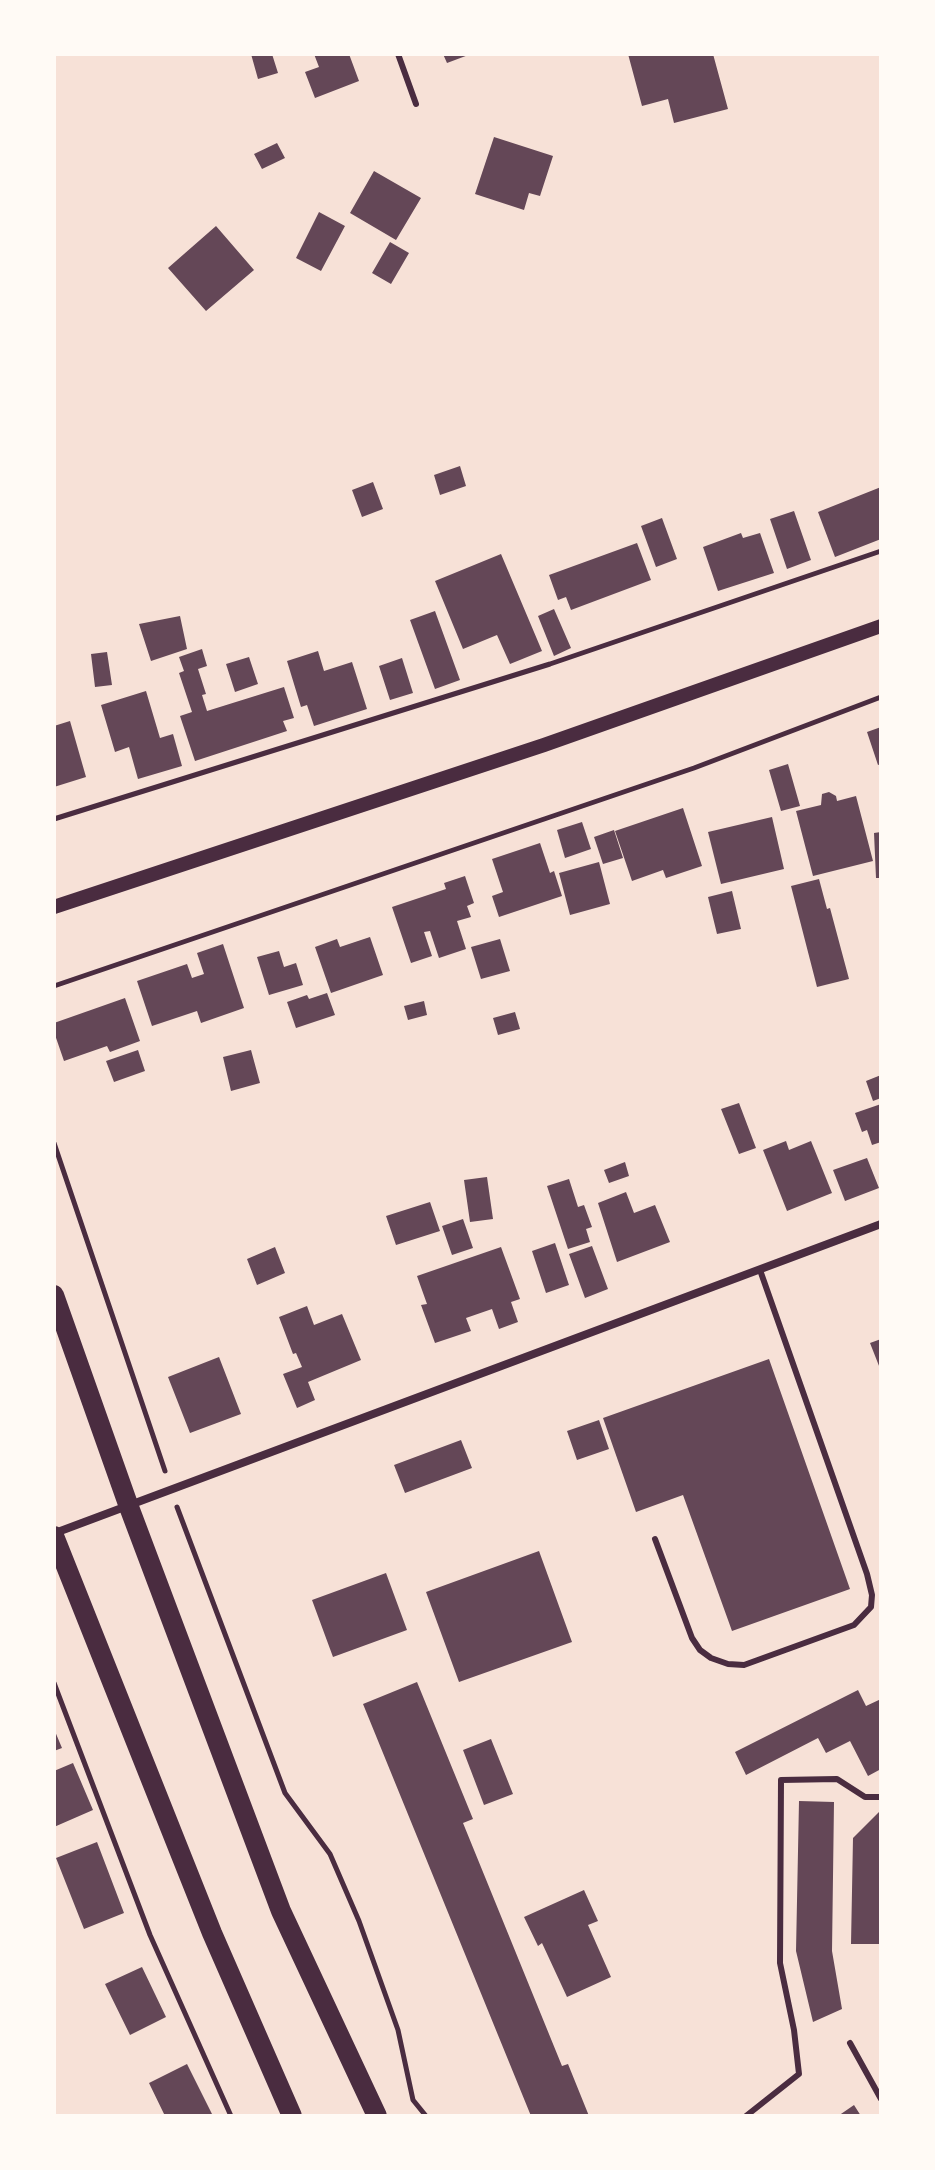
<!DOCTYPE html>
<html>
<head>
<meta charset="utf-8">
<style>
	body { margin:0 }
	#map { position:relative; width:935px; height:2170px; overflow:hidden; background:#f7e1d7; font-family:"Nunito Sans",sans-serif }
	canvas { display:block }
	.frame { position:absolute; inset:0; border:56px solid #fffaf5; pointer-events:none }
</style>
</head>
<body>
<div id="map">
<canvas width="935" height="2170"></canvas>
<div class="frame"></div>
</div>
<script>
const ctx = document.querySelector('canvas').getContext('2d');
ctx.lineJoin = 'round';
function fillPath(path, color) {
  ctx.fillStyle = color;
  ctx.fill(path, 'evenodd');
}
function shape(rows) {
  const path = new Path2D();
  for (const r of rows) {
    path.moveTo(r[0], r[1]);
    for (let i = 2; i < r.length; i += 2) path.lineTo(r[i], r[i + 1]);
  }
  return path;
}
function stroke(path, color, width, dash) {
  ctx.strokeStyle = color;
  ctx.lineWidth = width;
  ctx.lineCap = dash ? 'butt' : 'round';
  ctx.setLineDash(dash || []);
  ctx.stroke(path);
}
fillPath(shape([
	[251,54,272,54,278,73,258,79],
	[314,54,349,54,359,81,315,98,305,72,319,67],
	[443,54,471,54,447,63],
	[628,54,713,54,728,109,674,123,668,99,642,106],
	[494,137,553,156,540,196,529,193,524,210,475,194],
	[277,143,285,158,262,169,254,154],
	[374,171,421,198,396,240,350,213],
	[319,212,345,226,321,271,296,258],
	[216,226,254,270,206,311,168,268],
	[390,242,409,253,391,284,372,273],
	[460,466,466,486,440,495,434,475],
	[373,482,383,509,362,517,352,490],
	[881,487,881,539,835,557,818,512],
	[794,511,811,560,787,569,770,519],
	[662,518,677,559,656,567,641,526],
	[741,533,743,538,760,533,774,573,718,591,703,547],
	[637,543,651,580,571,610,566,597,558,600,549,575],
	[501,554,542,651,510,664,497,635,463,649,435,581],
	[554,609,571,648,554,656,538,616],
	[435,611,460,680,435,689,410,620],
	[180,616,187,649,151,661,139,624],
	[202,649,207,666,198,669,206,694,202,695,207,711,284,687,294,718,283,721,287,731,195,761,180,716,192,712,179,673,184,671,179,657],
	[318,651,324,671,352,662,367,709,314,726,307,705,301,707,287,661],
	[107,652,112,685,95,687,91,654],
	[249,657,258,684,235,692,226,664],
	[402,658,413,693,390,700,379,666],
	[146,691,160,738,173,734,182,766,138,779,129,747,115,752,101,705],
	[70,721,86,777,54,787,54,726],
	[881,727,881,764,878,765,867,732],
	[788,764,800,806,781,811,769,770],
	[829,792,836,796,837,801,856,796,873,861,813,876,796,811,821,805,822,794],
	[683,808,702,866,666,878,663,870,632,881,615,831],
	[772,817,784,869,721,884,708,832],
	[582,822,591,849,565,858,557,830],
	[614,830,623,858,603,864,594,837],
	[881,832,881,878,876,878,874,833],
	[540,843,550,873,554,871,562,896,499,917,492,896,503,892,492,859],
	[599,862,610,904,570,915,559,873],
	[465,876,474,903,467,906,471,917,457,921,466,949,439,958,430,931,424,932,432,956,411,963,392,907,446,889,444,883],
	[819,879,827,909,830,908,849,979,817,987,791,886],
	[732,891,741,929,717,934,708,897],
	[370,937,383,975,331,993,315,947,337,939,340,947],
	[500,939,510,971,481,979,471,947],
	[223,944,244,1008,201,1023,197,1011,152,1026,137,981,187,964,192,978,204,974,197,953],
	[279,951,284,967,296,963,303,985,269,995,257,957],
	[327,993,335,1015,296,1028,287,1002,307,995,309,999],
	[125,998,140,1041,110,1052,107,1046,64,1061,54,1032,54,1023],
	[424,1001,427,1015,408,1020,404,1006],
	[515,1012,520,1029,498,1035,493,1018],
	[138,1050,145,1071,114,1082,106,1061],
	[251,1050,260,1083,231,1091,223,1057],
	[881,1075,881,1098,873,1101,866,1081],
	[739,1103,756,1148,739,1154,721,1109],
	[881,1104,881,1142,872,1145,867,1130,862,1132,855,1113],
	[786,1141,789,1150,811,1141,832,1193,787,1211,763,1150],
	[867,1158,879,1188,845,1201,833,1170],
	[625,1162,629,1176,609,1183,604,1170],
	[487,1177,493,1219,470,1222,464,1180],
	[569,1179,578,1207,584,1205,592,1227,586,1229,590,1242,568,1249,547,1186],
	[626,1192,634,1213,655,1205,670,1242,617,1262,598,1203],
	[430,1202,440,1231,396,1245,386,1216],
	[463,1219,473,1248,452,1255,442,1226],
	[555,1243,569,1285,546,1293,532,1251],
	[592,1246,608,1289,585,1298,569,1254],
	[275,1247,285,1273,257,1285,247,1259],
	[501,1247,520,1299,511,1302,518,1322,499,1329,492,1309,466,1318,471,1331,435,1343,421,1305,427,1304,417,1276],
	[307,1306,314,1325,342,1314,361,1360,308,1382,315,1400,297,1408,283,1374,302,1367,296,1353,293,1354,279,1317],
	[881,1339,881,1371,870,1343],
	[219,1357,241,1414,190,1433,168,1377],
	[769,1359,850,1589,732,1631,683,1495,636,1512,603,1418],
	[599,1420,609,1449,577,1460,567,1431],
	[461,1440,472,1468,405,1493,394,1465],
	[539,1551,572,1642,459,1682,426,1592],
	[386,1573,407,1630,333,1657,312,1600],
	[417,1682,473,1819,463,1823,562,2066,568,2064,589,2116,531,2116,363,1704],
	[858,1690,866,1706,881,1699,881,1769,868,1776,850,1741,826,1753,818,1738,746,1775,735,1752],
	[54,1729,62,1748,54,1751],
	[491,1739,513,1794,484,1805,463,1750],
	[73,1763,93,1810,54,1827,54,1771],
	[799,1801,834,1802,832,1951,842,2009,813,2022,796,1951],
	[881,1810,881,1944,851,1944,853,1838],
	[97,1842,124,1913,84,1929,56,1858],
	[584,1890,598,1921,588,1925,611,1977,567,1997,542,1943,538,1946,524,1917],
	[142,1967,166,2017,130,2035,105,1984],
	[187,2064,213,2116,165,2116,149,2083],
	[854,2105,861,2116,838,2116]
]), '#644757');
stroke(shape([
	[54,819,550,664,881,551],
	[54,986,694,768,881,697],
	[54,1143,165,1471],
	[177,1507,285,1793,330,1854,359,1921,398,2030,413,2100,426,2116],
	[54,1683,150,1935,231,2116]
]), '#4a2c40', 5);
stroke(shape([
	[398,54,416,104],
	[655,1539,692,1638,700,1650,711,1658,728,1664,744,1665,854,1625,871,1607,872,1595,867,1574,760,1270],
	[850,2043,881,2099],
	[746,2116,799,2074,794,2030,780,1963,781,1780,837,1779,865,1797,881,1797]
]), '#4a2c40', 6);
stroke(shape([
	[55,1533,881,1224]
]), '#4a2c40', 8);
stroke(shape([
	[54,907,544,745,881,626]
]), '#4a2c40', 14);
stroke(shape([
	[54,1295,129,1507,281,1911,377,2116],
	[54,1536,212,1933,292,2116]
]), '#4a2c40', 20);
</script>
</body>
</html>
